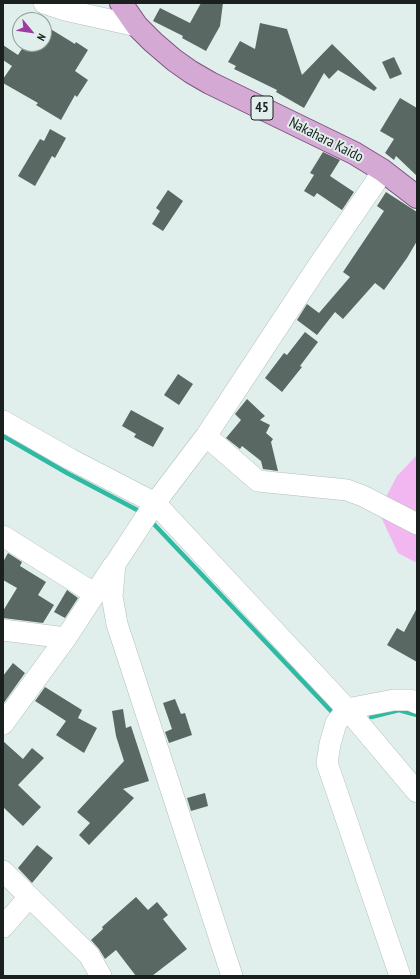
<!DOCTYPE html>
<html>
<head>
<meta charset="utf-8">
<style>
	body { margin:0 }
	#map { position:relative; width:420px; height:979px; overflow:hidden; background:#e0efeb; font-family:"PT Sans Narrow",sans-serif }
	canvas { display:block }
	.frame { position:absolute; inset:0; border:4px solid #1a201e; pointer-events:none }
	.north { position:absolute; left:12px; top:12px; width:40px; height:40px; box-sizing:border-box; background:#e0efeb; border:1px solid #919c99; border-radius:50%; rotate:119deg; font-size:11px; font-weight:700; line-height:16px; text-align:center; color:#1a201e }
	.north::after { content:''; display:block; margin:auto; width:14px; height:18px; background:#a03ca1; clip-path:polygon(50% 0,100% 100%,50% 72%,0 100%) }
</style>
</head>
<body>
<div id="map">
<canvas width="420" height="979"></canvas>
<div class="frame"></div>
<div class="north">N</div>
</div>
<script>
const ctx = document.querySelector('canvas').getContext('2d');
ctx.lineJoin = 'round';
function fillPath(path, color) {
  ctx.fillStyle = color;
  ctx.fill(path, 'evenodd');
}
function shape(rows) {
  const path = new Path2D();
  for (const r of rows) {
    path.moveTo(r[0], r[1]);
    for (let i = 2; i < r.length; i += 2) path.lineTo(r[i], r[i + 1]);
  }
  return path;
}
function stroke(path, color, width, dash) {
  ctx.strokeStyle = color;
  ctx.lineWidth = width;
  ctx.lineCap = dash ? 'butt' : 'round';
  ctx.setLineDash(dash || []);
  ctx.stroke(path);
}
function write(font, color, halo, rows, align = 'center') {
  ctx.font = font + ' "PT Sans Narrow",sans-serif';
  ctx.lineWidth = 4;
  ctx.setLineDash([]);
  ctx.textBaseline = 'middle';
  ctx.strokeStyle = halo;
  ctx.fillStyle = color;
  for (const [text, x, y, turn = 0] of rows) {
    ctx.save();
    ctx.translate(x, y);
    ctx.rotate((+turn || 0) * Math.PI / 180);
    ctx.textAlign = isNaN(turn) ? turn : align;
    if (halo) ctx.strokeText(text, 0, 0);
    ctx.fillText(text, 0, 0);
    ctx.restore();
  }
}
fillPath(shape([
	[417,455,417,563,398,553,382,519,386,497,397,476]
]), '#f2b6f0');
stroke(shape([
	[3,436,67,473,141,512],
	[150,520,331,711],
	[371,717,399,710,417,715]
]), '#30b9a3', 4.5);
fillPath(shape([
	[201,3,223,3,220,26,206,51,182,38,183,36,153,21,160,8,190,23],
	[260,23,287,29,302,75,332,44,377,88,374,91,338,70,329,79,324,73,304,108,276,92,277,90,234,69,236,66,228,62,240,41,255,49],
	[44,25,75,44,76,42,88,50,75,71,88,80,77,97,75,95,61,120,36,105,38,103,3,83,3,79,12,66,3,60,3,45,18,55,25,44,44,44],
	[394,57,402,74,390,79,382,62],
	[400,98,417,108,417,176,396,156,394,160,385,153,394,139,380,131],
	[50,129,66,138,55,158,52,156,35,186,18,176,40,139,44,141],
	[323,152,340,160,330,176,354,192,342,210,317,193,314,197,304,191,314,175,310,173],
	[168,190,183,201,163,231,152,224,160,211,156,208],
	[386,192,417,212,417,241,407,258,384,290,375,283,343,319,335,312,317,335,297,320,307,304,319,313,350,277,343,272,384,211,377,206],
	[305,332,318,342,300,366,302,367,282,392,265,378,284,353,287,355],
	[178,374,193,384,179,405,164,395],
	[247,399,265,416,260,420,270,425,266,433,273,439,271,442,278,471,263,469,261,461,242,446,240,449,226,438,241,420,235,414],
	[131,410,164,428,153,447,134,437,136,434,122,426],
	[8,553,22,562,20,566,46,582,38,595,54,605,43,623,3,618,3,611,17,588,3,580,3,562],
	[67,590,78,598,65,618,54,612],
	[417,608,417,662,387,645,397,628,404,632],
	[13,663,25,673,3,704,3,676],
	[45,687,82,710,78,718,97,728,84,753,56,735,66,721,35,701],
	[175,699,181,714,185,713,192,735,169,743,165,732,172,729,163,703],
	[123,709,126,728,131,726,149,781,123,789,134,798,89,845,79,835,90,823,77,812,124,761,116,736,112,711],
	[3,741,23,759,32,748,44,758,18,785,41,807,23,826,3,807],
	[205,793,208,806,191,811,187,798],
	[37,845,53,858,32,883,18,868],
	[136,897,148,910,157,902,168,915,163,919,187,949,152,976,136,976,116,950,105,959,99,949,91,940,103,929,102,927]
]), '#5a6864');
const minor = shape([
	[44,3,65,10,137,26],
	[3,421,70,459,155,503,347,709,417,792],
	[206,436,258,481,347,490,363,496,417,524],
	[3,536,95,594],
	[3,630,66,638],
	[3,724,66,638,113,566],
	[3,871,89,955,101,976],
	[3,927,29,897],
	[232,976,117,624,112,596,115,564,155,503,206,436,316,269,375,183,382,170],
	[400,976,327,763,330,744,336,723,347,709,394,700,410,700,417,703]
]);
const major = shape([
	[121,3,137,26,153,42,174,60,191,72,210,83,354,153,382,170,417,197]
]);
stroke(minor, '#b1c0bc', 22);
stroke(major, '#815381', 24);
stroke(minor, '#fff', 21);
stroke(major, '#d4a9d4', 22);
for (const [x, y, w] of [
	[262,108,22]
]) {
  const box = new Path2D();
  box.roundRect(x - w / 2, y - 12, w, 24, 3);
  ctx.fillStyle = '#e0efeb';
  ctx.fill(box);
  stroke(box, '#1a201e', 1);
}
write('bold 14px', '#1a201e', null, [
	["45",262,108]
]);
write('15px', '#1a201e', '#e0efeb', [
	["Nakahara Kaido",326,140,27]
]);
</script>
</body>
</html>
